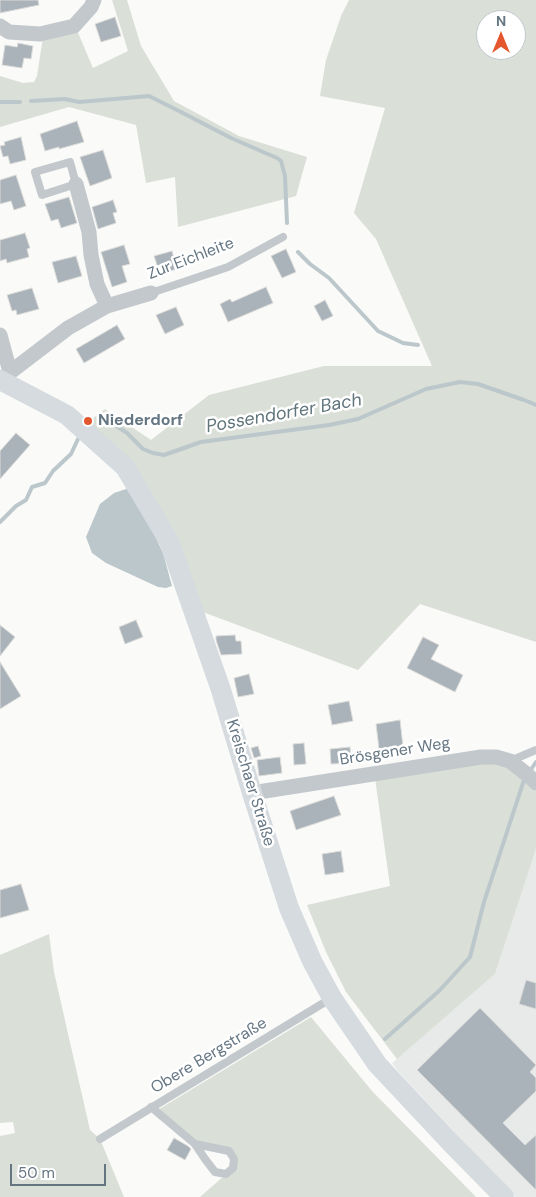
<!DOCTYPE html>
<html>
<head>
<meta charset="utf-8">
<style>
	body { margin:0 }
	#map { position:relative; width:536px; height:1197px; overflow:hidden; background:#fafaf8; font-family:"DM Sans",sans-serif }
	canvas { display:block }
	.north { position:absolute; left:476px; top:10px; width:50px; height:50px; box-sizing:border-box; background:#fff; border:1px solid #c1c8cd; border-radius:50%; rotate:0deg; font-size:14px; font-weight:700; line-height:20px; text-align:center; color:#657683 }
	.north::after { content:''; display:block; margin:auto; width:18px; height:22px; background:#e4572e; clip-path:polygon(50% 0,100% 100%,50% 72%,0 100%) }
	.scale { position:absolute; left:10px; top:1164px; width:96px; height:22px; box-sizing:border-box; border:2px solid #657683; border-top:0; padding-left:6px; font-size:15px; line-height:18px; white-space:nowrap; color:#657683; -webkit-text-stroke:4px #fff; paint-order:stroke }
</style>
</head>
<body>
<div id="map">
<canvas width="536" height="1197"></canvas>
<div class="north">N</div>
<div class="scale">50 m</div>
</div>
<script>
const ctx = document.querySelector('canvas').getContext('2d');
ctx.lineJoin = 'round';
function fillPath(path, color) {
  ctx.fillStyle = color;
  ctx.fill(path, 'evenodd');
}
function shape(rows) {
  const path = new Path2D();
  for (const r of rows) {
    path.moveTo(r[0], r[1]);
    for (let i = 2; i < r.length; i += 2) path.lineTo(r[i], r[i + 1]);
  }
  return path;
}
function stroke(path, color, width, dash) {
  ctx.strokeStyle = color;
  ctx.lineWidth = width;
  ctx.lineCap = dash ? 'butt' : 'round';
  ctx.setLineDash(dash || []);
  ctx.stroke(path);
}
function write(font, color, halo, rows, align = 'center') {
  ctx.font = font + ' "DM Sans",sans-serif';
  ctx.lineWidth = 5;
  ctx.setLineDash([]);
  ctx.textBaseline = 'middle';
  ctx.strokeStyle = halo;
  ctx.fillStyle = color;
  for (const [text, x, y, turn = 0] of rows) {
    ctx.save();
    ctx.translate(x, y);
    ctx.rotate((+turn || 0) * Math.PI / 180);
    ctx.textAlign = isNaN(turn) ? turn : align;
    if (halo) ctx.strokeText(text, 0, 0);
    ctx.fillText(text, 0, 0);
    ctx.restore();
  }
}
fillPath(shape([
	[536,849,536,1197,515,1197,398,1071,392,1063,495,974]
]), '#e8e9e9');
fillPath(shape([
	[112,0,127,0,141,46,174,101,239,136,307,157,296,196,178,227,175,177,146,183,136,125,69,107,0,127,0,76,23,83,34,82,37,76,43,37,76,28,93,68,128,51],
	[349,0,536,0,536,642,420,604,358,670,192,608,169,541,88,422,105,409,151,440,209,395,324,366,432,366,376,239,354,213,385,108,320,96,326,60,341,16],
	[486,20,516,20,516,50,486,50],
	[480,761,505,766,517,772,536,791,536,849,495,974,397,1059,346,992,326,952,307,905,390,886,375,778],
	[49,934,54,972,90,1130,100,1139,124,1197,0,1197,0,1136,15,1133,13,1122,0,1123,0,955],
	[311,1017,372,1091,476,1197,200,1197,233,1168,229,1151,195,1144,156,1111]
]), '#dadfd7');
fillPath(shape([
	[129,488,151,527,163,553,172,586,166,588,158,587,106,563,92,553,86,537,100,504,114,493]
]), '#bbc7cb');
stroke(shape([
	[31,101,65,99,79,102,149,96,179,111,231,138,277,158,281,161,285,176,287,223],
	[0,102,20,102],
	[298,252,310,264,329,278,378,331,403,343,418,345],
	[100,424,106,423,112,423,127,433,143,449,153,453,164,455,201,442,329,425,358,419,426,389,460,382,478,384,524,400,536,405],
	[0,522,16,506,26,500,32,487,45,483,53,471,71,454,78,439,82,436],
	[532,768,536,762],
	[385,1039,440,990,470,957,484,902,524,780]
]), '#bbc7cb', 4);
const building = shape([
	[0,0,38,0,39,5,0,13,0,0],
	[115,17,121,36,101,42,95,24,115,17],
	[18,43,33,46,31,59,24,58,22,68,2,65,5,45,17,47,18,43],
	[77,121,84,142,59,149,59,147,45,151,40,134,77,121],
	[21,137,26,160,10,164,8,156,3,157,0,146,5,145,4,142,21,137],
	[103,150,112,178,90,186,80,157,103,150],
	[16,175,26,206,14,210,11,201,0,204,0,180,16,175],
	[69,197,77,223,61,228,58,219,51,221,45,204,69,197],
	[113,200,117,212,113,213,116,223,98,229,92,207,113,200],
	[25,233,30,248,27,249,29,257,7,263,6,259,0,261,0,240,25,233],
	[124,245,130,264,122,266,127,282,112,287,101,252,124,245],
	[286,249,296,272,282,278,271,256,286,249],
	[172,251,177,269,160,274,154,256,172,251],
	[76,256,82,276,58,283,52,262,76,256],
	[266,287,273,303,228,322,220,304,230,299,232,302,266,287],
	[32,288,39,309,17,315,16,310,12,311,7,295,32,288],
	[325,300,333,316,322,321,314,306,325,300],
	[176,307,184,325,165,334,156,315,176,307],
	[117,325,125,339,84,363,76,349,117,325],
	[16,433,30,445,0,479,0,451,16,433],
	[136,620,143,637,125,644,119,627,136,620],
	[0,625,15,637,0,656,0,625],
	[235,635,236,641,241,641,242,654,221,655,216,640,216,636,235,635],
	[423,637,439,645,431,659,463,675,455,692,407,668,423,637],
	[0,662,21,696,0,709,0,662],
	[249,674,254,694,238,697,234,678,249,674],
	[349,701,353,721,332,725,328,705,349,701],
	[400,720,403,746,379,749,376,724,400,720],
	[304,743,306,764,294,765,293,744,304,743],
	[258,746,261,756,254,758,251,748,258,746],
	[350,747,351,763,331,764,330,749,350,747],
	[280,757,282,773,259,776,257,760,280,757],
	[334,796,341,815,296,830,290,811,334,796],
	[341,851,344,872,325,875,322,854,341,851],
	[21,884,29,910,0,918,0,890,21,884],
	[526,980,536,983,536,1009,519,1004,526,980],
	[480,1008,536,1065,530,1072,536,1078,536,1091,503,1123,525,1145,536,1135,536,1190,417,1070,480,1008],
	[174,1138,188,1146,191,1149,185,1160,167,1150,174,1138]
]);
fillPath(building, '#aab3b9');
stroke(building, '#dcdcda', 1);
stroke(shape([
	[70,162,76,184,42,195,35,172,70,162],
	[151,293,228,267,283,237],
	[510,761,536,750],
	[151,1107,195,1144,205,1159,215,1172,226,1174,233,1168,234,1159,229,1151,195,1144],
	[100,1139,330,999]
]), '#c3c8cc', 8);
stroke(shape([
	[0,26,9,32,40,34,74,26,91,7,94,0],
	[76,184,89,232,91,255,97,284,107,306],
	[0,335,10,372],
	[0,380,68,328,107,306,151,293],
	[252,793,481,757,496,757,510,761,529,776,536,783]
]), '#c3c8cc', 15);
stroke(shape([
	[0,380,67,415,125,467,169,541,221,690,252,793,289,908,312,961,332,998,377,1064,451,1143,504,1197]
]), '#d6dbdf', 20);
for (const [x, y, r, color] of [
	[88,421,5,"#e4572e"]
]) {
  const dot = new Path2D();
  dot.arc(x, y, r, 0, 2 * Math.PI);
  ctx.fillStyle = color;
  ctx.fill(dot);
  stroke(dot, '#fff', 2);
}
write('16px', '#657683', '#fff', [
	["Zur Eichleite",191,259,-21],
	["Brösgener Weg",395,752,-9],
	["Kreischaer Straße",250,783,73],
	["Obere Bergstraße",209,1056,-31]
]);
write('bold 16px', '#657683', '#fff', [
	["Niederdorf",98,421]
], 'left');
write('italic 18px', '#60757c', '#fff', [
	["Possendorfer Bach",284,414,-10]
]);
</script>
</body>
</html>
